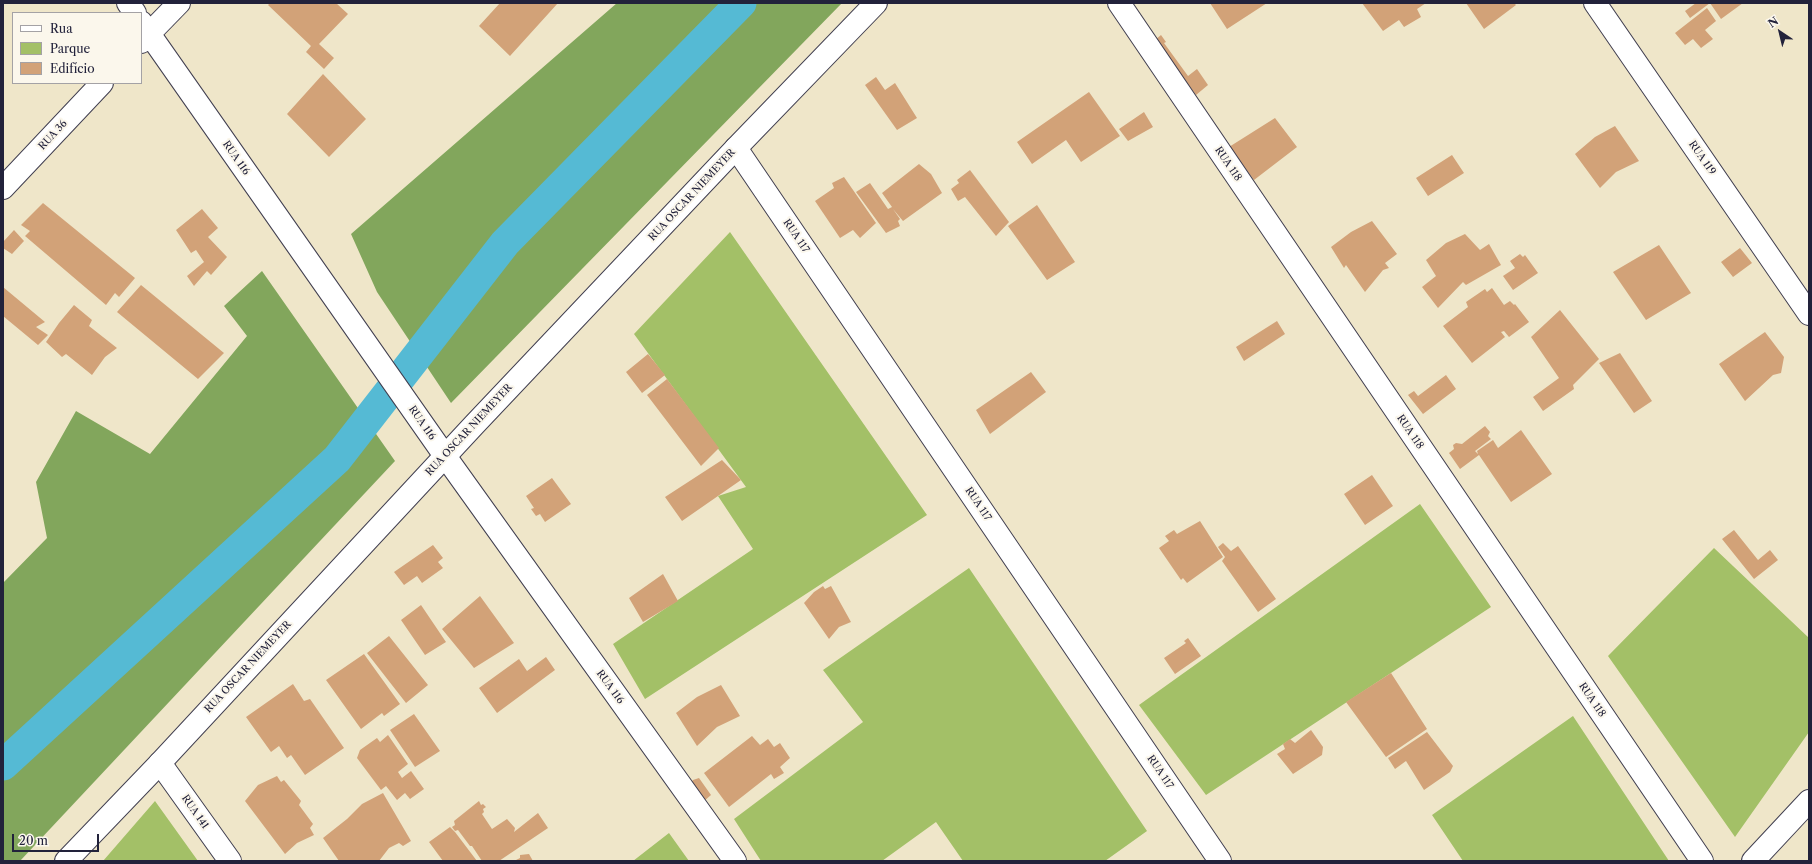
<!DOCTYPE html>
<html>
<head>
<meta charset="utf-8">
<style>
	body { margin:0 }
	#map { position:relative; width:1812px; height:864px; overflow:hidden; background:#efe6c9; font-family:"Libre Caslon Text",serif }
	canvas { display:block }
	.frame { position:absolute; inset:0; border:4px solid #22223b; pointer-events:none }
	.legend { position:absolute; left:12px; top:12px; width:130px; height:72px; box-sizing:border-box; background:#fbf7ec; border:1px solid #a4a2a5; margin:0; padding:5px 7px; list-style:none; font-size:12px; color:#22223b }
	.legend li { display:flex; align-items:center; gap:8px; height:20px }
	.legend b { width:20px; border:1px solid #a4a2a5 }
	.north { position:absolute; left:1760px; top:12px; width:40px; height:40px; -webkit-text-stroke:3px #fbf7ec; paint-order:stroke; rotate:325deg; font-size:11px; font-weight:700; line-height:16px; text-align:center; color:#22223b }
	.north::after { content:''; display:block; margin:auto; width:14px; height:18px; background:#22223b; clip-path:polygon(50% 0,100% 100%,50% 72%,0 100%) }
	.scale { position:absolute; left:12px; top:834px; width:87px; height:18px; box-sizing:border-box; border:2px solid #22223b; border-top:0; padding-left:5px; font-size:12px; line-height:14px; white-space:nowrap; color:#22223b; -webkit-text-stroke:3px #fbf7ec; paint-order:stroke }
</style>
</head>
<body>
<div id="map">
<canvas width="1812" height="864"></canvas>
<div class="frame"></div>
<ul class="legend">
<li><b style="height:5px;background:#fff"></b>Rua</li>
<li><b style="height:11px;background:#a3c067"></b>Parque</li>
<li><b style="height:11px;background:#d2a278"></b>Edifício</li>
</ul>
<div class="north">N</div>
<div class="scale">20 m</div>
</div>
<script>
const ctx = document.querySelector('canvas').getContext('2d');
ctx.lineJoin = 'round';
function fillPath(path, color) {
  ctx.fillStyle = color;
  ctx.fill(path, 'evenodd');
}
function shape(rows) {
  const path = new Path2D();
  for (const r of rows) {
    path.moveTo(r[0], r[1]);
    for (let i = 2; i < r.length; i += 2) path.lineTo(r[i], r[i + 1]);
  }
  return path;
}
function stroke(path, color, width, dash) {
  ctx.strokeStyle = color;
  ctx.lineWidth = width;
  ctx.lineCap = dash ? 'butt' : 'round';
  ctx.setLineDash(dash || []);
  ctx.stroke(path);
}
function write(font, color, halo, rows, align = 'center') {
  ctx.font = font + ' "Libre Caslon Text",serif';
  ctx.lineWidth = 4;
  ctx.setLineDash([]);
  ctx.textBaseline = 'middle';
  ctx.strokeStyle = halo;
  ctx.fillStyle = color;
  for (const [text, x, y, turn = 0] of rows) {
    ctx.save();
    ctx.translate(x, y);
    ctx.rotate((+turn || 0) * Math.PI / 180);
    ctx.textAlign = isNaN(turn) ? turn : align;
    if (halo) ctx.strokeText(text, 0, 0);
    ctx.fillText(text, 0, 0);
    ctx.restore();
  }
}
fillPath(shape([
	[730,232,927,515,645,699,613,644,753,549,718,496,746,487,634,334],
	[1420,504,1491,607,1206,795,1139,705],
	[1714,548,1809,638,1809,732,1735,837,1608,656],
	[969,568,1147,831,1105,861,963,861,936,822,882,861,761,861,734,819,863,722,823,670],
	[1573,716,1669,861,1463,861,1432,815],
	[155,801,198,861,103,861],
	[669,833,689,861,633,861]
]), '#a3c067');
fillPath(shape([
	[617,3,842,3,451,403,377,292,351,234],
	[262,271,395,461,20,861,3,861,3,583,47,538,36,482,76,411,150,454,247,336,224,306]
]), '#82a65c');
stroke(shape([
	[3,765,337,459,505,243,741,3]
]), '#55bad4', 31);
fillPath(shape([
	[270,3,336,3,348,14,319,44,334,58,324,69,306,52,311,46,268,5],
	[500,3,558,3,510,56,479,26],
	[1210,3,1267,3,1227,29],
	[1362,3,1426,3,1417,9,1421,17,1404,27,1399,20,1383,31],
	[1466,3,1514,3,1516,5,1484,29],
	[1696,3,1743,3,1721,19,1710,3,1690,18,1685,11],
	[1707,8,1716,21,1705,30,1713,39,1701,48,1693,39,1685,45,1675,33],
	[1161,35,1166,42,1164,43,1188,76,1197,69,1208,85,1196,95,1155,40],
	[323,74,366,119,329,157,287,114],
	[876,77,885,90,895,83,917,118,897,130,865,85],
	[1089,92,1120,136,1081,162,1066,140,1032,164,1017,142],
	[1144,112,1153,127,1128,141,1119,129],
	[1275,118,1297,147,1254,180,1229,147],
	[1615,126,1639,161,1616,172,1600,188,1575,154,1595,137],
	[1452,155,1464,173,1428,196,1416,178],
	[919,164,931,174,942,193,903,221,893,209,900,219,898,221,900,226,886,233,856,192,870,183,888,209,892,207,882,193],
	[970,170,1009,222,996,236,965,197,958,201,951,189,959,183,957,180],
	[844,177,876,223,860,238,853,230,840,238,815,201,834,188,832,183],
	[43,203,135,278,119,297,115,293,106,305,25,236,30,231,21,225],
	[1037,205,1075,262,1047,280,1008,226],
	[202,209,218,228,208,237,227,257,211,275,207,271,194,286,187,276,204,262,196,250,191,253,176,230],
	[1372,221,1397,254,1385,263,1389,268,1383,270,1365,292,1346,265,1344,268,1331,247,1351,232],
	[14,230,24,241,12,254,3,248,3,242],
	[1465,234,1480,250,1489,244,1501,265,1466,285,1463,282,1438,308,1422,287,1436,276,1426,260,1446,243],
	[1659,245,1691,293,1646,320,1613,272],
	[1740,248,1752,263,1733,277,1721,262],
	[1520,254,1523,257,1525,255,1538,273,1513,290,1503,276,1515,268,1510,261],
	[141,285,224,353,198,379,117,312],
	[3,287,45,322,36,327,48,335,38,345,3,316],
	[1492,288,1504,305,1510,301,1514,305,1515,304,1529,322,1509,337,1504,331,1501,332,1505,337,1472,363,1443,326,1468,307,1466,302,1485,289,1487,292],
	[74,305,92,320,89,326,117,348,105,357,92,375,66,354,62,357,46,342,59,323],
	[1560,310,1599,359,1573,385,1574,389,1543,411,1533,397,1559,378,1531,337],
	[1277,321,1285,334,1244,361,1236,347],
	[1765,332,1784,357,1781,373,1773,375,1745,401,1719,364],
	[1620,353,1652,401,1634,413,1599,363],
	[648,354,665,375,642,393,626,372],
	[1031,372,1046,392,990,434,976,410],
	[1446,375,1456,389,1423,414,1408,395,1414,391,1418,396],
	[667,379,719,448,701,466,647,395],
	[1485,426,1490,432,1488,436,1491,439,1475,451,1478,454,1477,451,1493,440,1498,448,1521,430,1552,474,1511,502,1479,455,1460,469,1449,453,1454,449,1453,445,1456,443,1462,444],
	[722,460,741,480,682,521,665,497],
	[1372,475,1393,506,1365,525,1344,494],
	[552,478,571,504,545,522,540,514,536,516,531,509,534,508,526,496],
	[1200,521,1223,557,1187,583,1183,578,1181,580,1159,548,1169,541,1165,536,1174,530,1177,534],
	[1734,530,1758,560,1770,550,1778,560,1754,579,1722,539],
	[1223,543,1231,551,1238,546,1276,599,1258,612,1222,561,1225,557,1218,547],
	[433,545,443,558,438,562,443,568,422,583,417,576,404,585,394,572],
	[663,574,678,601,643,622,629,598],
	[823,586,825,589,831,586,851,622,839,627,829,639,804,603,814,592],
	[480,596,514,643,474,668,442,629],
	[421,605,446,642,425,655,401,620],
	[389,636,428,685,406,703,367,653],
	[1188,638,1201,656,1175,674,1164,658,1186,643,1184,641],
	[364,654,400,704,384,716,382,713,361,729,326,680],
	[546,657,555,670,497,713,479,688,519,659,527,671],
	[1391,673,1427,729,1386,757,1346,702],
	[293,684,304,701,310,699,344,748,305,775,291,755,287,758,279,746,271,752,246,717],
	[721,685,740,716,717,727,697,746,676,713,697,697],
	[414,714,440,751,415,767,390,730],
	[1311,730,1323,747,1322,755,1293,774,1277,754,1285,749,1283,744,1290,739,1295,743],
	[1427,732,1453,766,1450,772,1424,790,1406,761,1395,769,1388,758],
	[388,735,408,764,398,772,402,778,411,771,424,789,410,799,405,793,397,800,386,786,381,790,357,758,360,750,377,738,380,742],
	[752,736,760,745,768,739,774,747,780,743,790,758,780,767,784,773,774,779,771,774,729,807,704,773],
	[277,776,281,782,284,780,301,801,299,805,313,824,310,828,314,835,297,843,285,854,245,801,258,785],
	[699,778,711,795,703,802,690,784,693,780],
	[383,793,411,841,403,846,399,843,389,848,379,861,339,861,323,838,347,819,362,804],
	[479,801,481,805,483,804,486,807,483,809,484,812,482,814,492,829,507,819,515,828,514,832,538,813,548,828,499,861,482,861,472,846,470,846,458,830,455,831,452,827,455,825,454,821],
	[450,827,455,832,477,861,443,861,429,842],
	[529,854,533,861,514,861,520,858,520,855]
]), '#d2a278');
const street = shape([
	[128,3,135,13],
	[1119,3,1702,861],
	[1595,3,1809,314],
	[141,22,445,456,735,861],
	[141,42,179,3],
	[736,148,1220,861],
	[3,188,102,83],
	[160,763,230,861]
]);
const secondary = shape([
	[66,861,160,763,474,425,736,148,876,3],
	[1753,861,1809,801]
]);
stroke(street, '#413f50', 24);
stroke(secondary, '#413f50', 24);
stroke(street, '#fff', 22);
stroke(secondary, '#fff', 22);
write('10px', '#22223b', '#fbf7ec', [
	["RUA 36",53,135,-47],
	["RUA 116",236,158,55],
	["RUA 119",1702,158,55],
	["RUA 118",1228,164,56],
	["RUA OSCAR NIEMEYER",692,195,-47],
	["RUA 117",796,236,56],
	["RUA 116",422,423,55],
	["RUA OSCAR NIEMEYER",469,430,-47],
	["RUA 118",1410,432,56],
	["RUA 117",978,504,56],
	["RUA OSCAR NIEMEYER",248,667,-47],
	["RUA 116",610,687,54],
	["RUA 118",1592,700,56],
	["RUA 117",1160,772,56],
	["RUA 141",195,812,55]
]);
</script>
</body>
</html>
